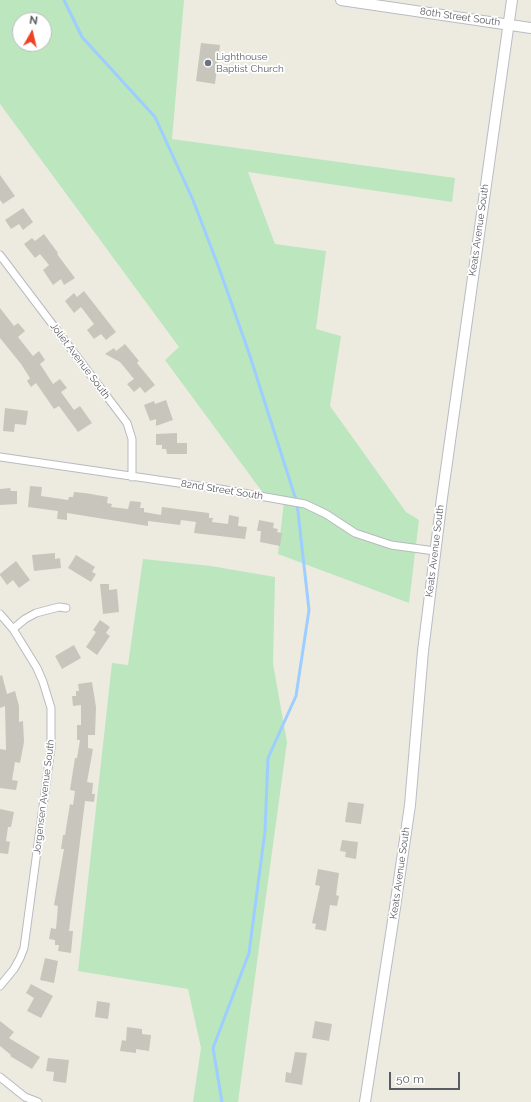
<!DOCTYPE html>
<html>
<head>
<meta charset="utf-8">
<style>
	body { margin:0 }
	#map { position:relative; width:531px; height:1102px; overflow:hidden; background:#edebe0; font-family:Raleway,sans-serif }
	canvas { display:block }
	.north { position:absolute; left:12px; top:12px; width:40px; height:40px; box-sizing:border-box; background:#fff; border:1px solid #bdbec0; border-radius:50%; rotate:8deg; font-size:11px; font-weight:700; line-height:16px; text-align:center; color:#595c62 }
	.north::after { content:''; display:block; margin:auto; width:14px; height:18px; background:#ef4224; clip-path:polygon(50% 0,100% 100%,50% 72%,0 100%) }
	.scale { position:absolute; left:389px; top:1072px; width:71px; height:18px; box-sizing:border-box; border:2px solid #595c62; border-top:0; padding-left:5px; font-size:12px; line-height:14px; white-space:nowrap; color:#595c62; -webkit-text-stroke:3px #fff; paint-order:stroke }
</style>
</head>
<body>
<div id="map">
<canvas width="531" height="1102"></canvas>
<div class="north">N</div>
<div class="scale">50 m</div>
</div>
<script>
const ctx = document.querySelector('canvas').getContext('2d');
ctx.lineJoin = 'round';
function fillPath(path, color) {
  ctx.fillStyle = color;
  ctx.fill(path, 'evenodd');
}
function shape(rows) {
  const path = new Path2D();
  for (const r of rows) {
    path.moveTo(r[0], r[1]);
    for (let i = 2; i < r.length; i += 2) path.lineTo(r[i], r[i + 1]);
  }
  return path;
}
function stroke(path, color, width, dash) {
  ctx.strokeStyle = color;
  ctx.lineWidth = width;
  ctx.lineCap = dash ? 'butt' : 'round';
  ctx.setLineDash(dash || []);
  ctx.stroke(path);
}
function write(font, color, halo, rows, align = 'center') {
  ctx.font = font + ' Raleway,sans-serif';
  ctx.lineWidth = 3.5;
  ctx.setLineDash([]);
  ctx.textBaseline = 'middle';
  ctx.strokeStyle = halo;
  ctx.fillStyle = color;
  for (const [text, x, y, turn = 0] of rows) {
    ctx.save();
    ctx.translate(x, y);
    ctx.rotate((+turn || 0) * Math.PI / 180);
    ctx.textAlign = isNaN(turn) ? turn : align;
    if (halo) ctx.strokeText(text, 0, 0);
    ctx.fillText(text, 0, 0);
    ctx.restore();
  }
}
fillPath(shape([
	[0,0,184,0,172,139,455,178,452,202,248,172,275,244,326,251,316,329,341,336,330,406,406,512,419,520,409,603,278,554,284,501,266,497,165,360,179,347,0,104],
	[20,20,44,20,44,44,20,44],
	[143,559,211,566,275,577,273,664,287,742,238,1102,193,1102,201,1048,188,989,78,971,112,663,128,665]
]), '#bbe6be');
stroke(shape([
	[64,0,82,37,155,117,193,200,219,268,249,353,297,503,309,610,296,696,268,758,265,831,249,953,213,1048,222,1102]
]), '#9eceff', 3);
fillPath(shape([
	[201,43,220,45,215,84,196,81],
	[0,175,15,196,3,204,0,200],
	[23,208,33,222,23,230,19,224,11,229,5,220],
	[44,234,58,253,57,254,75,278,64,285,61,279,53,285,43,270,49,265,40,254,35,258,24,244,32,238,35,241],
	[84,291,116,332,106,340,101,334,94,339,87,330,94,324,81,307,74,313,65,301,74,293,77,297],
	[0,308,14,326,18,323,25,331,18,337,33,356,39,351,45,360,40,364,53,384,60,379,67,388,61,392,74,410,80,406,92,423,78,432,59,406,54,409,36,383,31,387,27,381,30,378,21,364,0,338],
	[125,344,139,361,137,363,155,385,145,393,140,387,134,392,127,384,134,379,120,362,105,354,114,348,116,351],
	[166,400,173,420,156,426,156,419,150,421,144,405,154,401,155,404],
	[5,408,28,411,26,425,15,424,14,432,3,431],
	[177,433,177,443,187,443,187,454,167,454,166,449,162,449,162,445,156,445,156,434],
	[30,486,42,487,41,496,68,500,69,497,73,497,74,492,85,493,108,497,107,503,112,504,111,507,128,509,130,501,141,502,140,508,144,508,144,512,161,515,162,507,209,513,209,518,213,518,212,522,228,524,229,515,239,517,238,526,247,527,245,539,194,533,196,522,181,520,180,525,148,521,148,526,67,513,67,520,57,519,58,511,28,507],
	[10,488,11,491,17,491,17,504,0,505,0,489],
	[259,520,274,523,273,528,278,529,277,532,282,533,280,546,260,542,261,531,257,531],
	[55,553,55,559,60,558,61,568,34,571,32,555],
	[76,555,95,567,92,572,96,574,91,582,68,568],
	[16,561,30,580,19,588,13,580,7,585,0,575,0,574],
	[100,584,109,584,109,590,117,589,119,612,103,614],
	[100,620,110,627,106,633,110,636,97,655,86,647,96,632,93,630],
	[74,645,81,658,62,669,55,656],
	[2,675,7,694,15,691,19,706,19,722,23,721,24,742,20,763,15,762,12,780,18,781,16,790,0,788,0,749,6,750,5,706,0,708,0,676],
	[92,682,96,707,95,735,88,735,88,748,93,749,87,782,93,783,92,794,95,794,94,802,85,801,69,931,73,931,71,953,58,951,59,945,55,945,55,940,49,939,51,928,56,929,58,906,54,905,64,849,61,849,63,835,65,835,70,804,73,805,75,791,70,790,75,758,77,758,80,740,77,740,77,725,81,725,81,705,73,706,72,696,76,696,76,691,79,691,78,684],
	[348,802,364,804,361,824,345,822],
	[0,809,14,812,11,827,8,827,6,841,10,842,8,854,0,853],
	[342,840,358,842,356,859,345,857,346,852,340,851],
	[318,869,339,873,336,895,339,896,337,906,330,905,326,931,315,929,316,924,312,923,320,886,315,885],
	[45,958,58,961,54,983,40,980],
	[31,984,53,996,41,1018,27,1011,34,998,26,993],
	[97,1001,110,1003,108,1019,95,1017],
	[0,1021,14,1032,9,1038,40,1057,32,1069,10,1056,11,1055,0,1046],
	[315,1021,332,1024,329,1041,312,1038],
	[127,1027,142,1029,142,1034,151,1035,149,1051,136,1049,136,1053,120,1051,122,1040,126,1041],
	[295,1052,307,1053,302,1085,285,1082,286,1072,291,1073],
	[48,1058,69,1060,66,1083,53,1081,54,1072,46,1071]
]), '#c8c5bd');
const street = shape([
	[0,255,127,423,132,439,132,477],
	[0,457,220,489,305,504,326,514,355,533,391,545,435,551],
	[0,614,13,629,37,668,43,682,51,708,51,747,24,948,20,958,14,969,0,986],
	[13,629,25,619,36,613,59,607,66,608],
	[0,1077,25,1097,38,1102]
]);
const secondary = shape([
	[341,0,531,28],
	[365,1102,393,921,410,805,423,651,442,498,512,0]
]);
stroke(street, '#b8bac0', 9);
stroke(secondary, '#b9bcc3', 12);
stroke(street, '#fff', 7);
stroke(secondary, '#fff', 10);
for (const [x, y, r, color] of [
	[208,63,4,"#6b7280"]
]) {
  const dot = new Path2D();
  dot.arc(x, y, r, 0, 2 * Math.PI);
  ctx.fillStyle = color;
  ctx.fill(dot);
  stroke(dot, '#fff', 1.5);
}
write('10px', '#595c62', '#fff', [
	["80th Street South",460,17,8],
	["Keats Avenue South",479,230,-82],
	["Joliet Avenue South",80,361,53],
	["82nd Street South",222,490,9],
	["Keats Avenue South",435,551,-83],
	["Jorgensen Avenue South",44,797,-83],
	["Keats Avenue South",400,873,-82]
]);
write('10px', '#5b616d', '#fff', [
	["Lighthouse",216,57],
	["Baptist Church",216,69]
], 'left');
</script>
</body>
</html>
